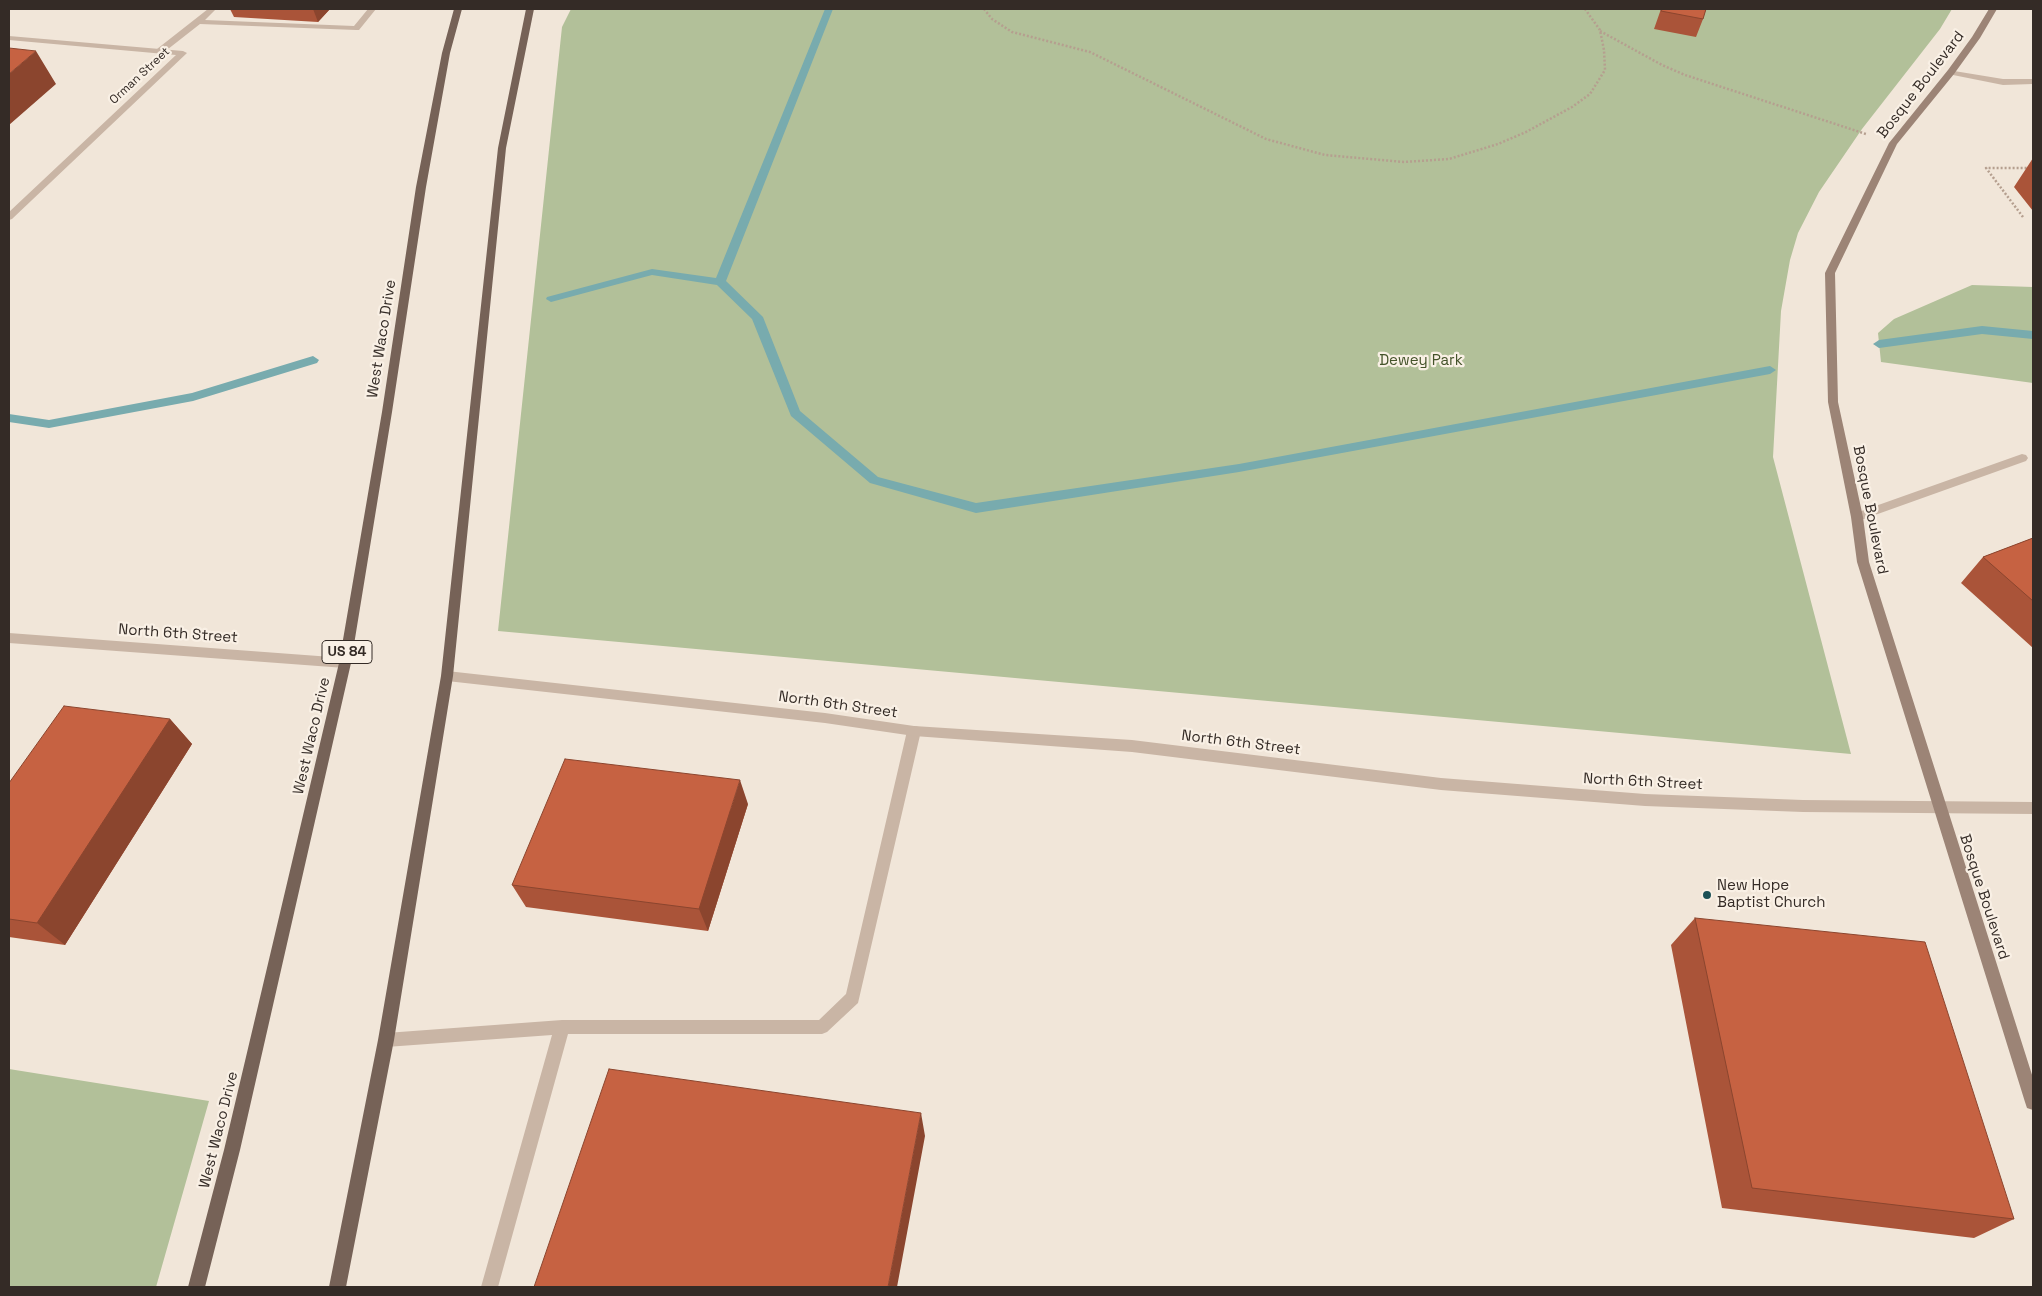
<!DOCTYPE html>
<html>
<head>
<meta charset="utf-8">
<style>
	body { margin:0 }
	#map { position:relative; width:2042px; height:1296px; overflow:hidden; background:#f1e6d9; font-family:"Space Grotesk",sans-serif }
	canvas { display:block }
	.frame { position:absolute; inset:0; border:10px solid #342b26; pointer-events:none }
</style>
</head>
<body>
<div id="map">
<canvas width="2042" height="1296"></canvas>
<div class="frame"></div>
</div>
<script>
const ctx = document.querySelector('canvas').getContext('2d');
ctx.lineJoin = 'round';
function fillPath(path, color) {
  ctx.fillStyle = color;
  ctx.fill(path, 'evenodd');
}
function shape(rows) {
  const path = new Path2D();
  for (const r of rows) {
    path.moveTo(r[0], r[1]);
    for (let i = 2; i < r.length; i += 2) path.lineTo(r[i], r[i + 1]);
  }
  return path;
}
function stroke(path, color, width, dash) {
  ctx.strokeStyle = color;
  ctx.lineWidth = width;
  ctx.lineCap = dash ? 'butt' : 'round';
  ctx.setLineDash(dash || []);
  ctx.stroke(path);
}
function write(font, color, halo, rows, align = 'center') {
  ctx.font = font + ' "Space Grotesk",sans-serif';
  ctx.lineWidth = 4.5;
  ctx.setLineDash([]);
  ctx.textBaseline = 'middle';
  ctx.strokeStyle = halo;
  ctx.fillStyle = color;
  for (const [text, x, y, turn = 0] of rows) {
    ctx.save();
    ctx.translate(x, y);
    ctx.rotate((+turn || 0) * Math.PI / 180);
    ctx.textAlign = isNaN(turn) ? turn : align;
    if (halo) ctx.strokeText(text, 0, 0);
    ctx.fillText(text, 0, 0);
    ctx.restore();
  }
}
fillPath(shape([
	[571,9,1952,9,1940,29,1862,129,1819,192,1798,233,1790,260,1781,311,1773,457,1851,754,498,631,562,27],
	[1972,285,2033,287,2033,383,1881,362,1878,333,1894,319],
	[9,1069,209,1101,156,1287,9,1287]
]), '#b2c099');
fillPath(shape([
	[825,9,833,9,726,281,763,317,800,411,878,477,976,503,1239,464,1770,366,1776,370,1770,374,1239,472,976,513,870,483,791,416,752,319,717,285,652,275,551,302,546,299,547,297,652,269,716,278,825,9],
	[1982,326,2033,331,2033,339,1982,334,1879,348,1873,344,1879,340,1982,326],
	[313,356,319,360,317,363,193,401,49,428,9,422,9,414,49,420,192,393,313,356]
]), '#78abae');
stroke(shape([
	[984,9,992,19,1012,32,1090,52,1266,139,1325,155,1404,162,1449,159,1498,144,1526,132,1572,107,1590,94,1605,70,1604,50,1600,30,1585,9],
	[1600,31,1662,65,1685,75,1866,134],
	[2023,217,1986,168,2033,168]
]), '#b59f8f', 2.5, [2, 2]);
fillPath(shape([
	[208,9,216,9,205,20,354,26,368,9,376,9,359,30,356,30,200,24,163,53,157,53,157,49,208,9],
	[1948,70,2003,79,2033,79,2033,84,2003,85,1948,74,1948,70],
	[2022,454,2026,455,2028,458,2026,461,1861,520,1853,520,1851,517,1853,514,2022,454],
	[914,726,919,727,921,731,858,1003,827,1032,822,1034,568,1034,498,1287,481,1287,552,1035,386,1047,381,1045,378,1040,381,1035,386,1033,562,1020,819,1020,846,994,907,731,909,727,914,726]
]), '#c9b5a5');
fillPath(shape([
	[9,36,183,51,187,53,12,219,9,220,9,212,176,55,9,40,9,36],
	[9,633,345,658,349,659,351,663,349,667,345,668,9,643,9,633],
	[447,671,825,713,914,726,1132,740,1441,778,1645,794,1803,800,2033,802,2033,814,1803,812,1645,806,1441,790,1132,752,914,736,825,723,447,681,443,680,441,676,443,672,447,671]
]), '#c9b5a5');
fillPath(shape([
	[1989,9,1997,9,1980,38,1954,74,1897,144,1835,273,1838,402,1863,517,1869,562,2033,1078,2033,1110,2027,1108,2025,1102,1857,562,1851,517,1828,402,1825,273,1889,143,1948,70,1972,37,1989,9]
]), '#9c8476');
fillPath(shape([
	[454,9,462,9,450,53,426,187,392,412,351,663,240,1150,205,1287,188,1287,224,1150,339,663,382,412,416,187,442,53,454,9],
	[526,9,534,9,506,148,453,676,394,1040,346,1287,329,1287,378,1040,441,676,498,148,526,9]
]), '#766257');
fillPath(shape([
	[230,9,330,9,318,22,234,17],
	[1661,9,1706,9,1703,19,1696,37,1654,29],
	[2033,158,2033,211,2014,187],
	[2033,538,2033,648,1961,583,1983,557],
	[170,719,192,744,65,945,9,937,9,783],
	[748,804,708,931,526,907,512,885],
	[1695,918,2014,1219,1974,1238,1722,1208,1671,945]
]), '#aa5439');
fillPath(shape([
	[313,9,330,9,318,22],
	[36,51,56,84,9,125,9,74],
	[170,719,192,744,65,945,37,923],
	[740,780,748,804,708,931,699,909],
	[921,1113,925,1136,897,1287,888,1287]
]), '#8b452e');
const building = shape([
	[1662,9,1706,9,1703,19,1661,11,1662,9],
	[9,48,36,51,9,74,9,48],
	[2033,538,2033,601,1983,557,2033,538],
	[64,706,170,719,37,923,9,919,9,783,64,706],
	[565,759,740,780,699,909,512,885,565,759],
	[1695,918,1925,942,2014,1219,1752,1188,1695,918],
	[609,1069,921,1113,888,1287,534,1287,609,1069]
]);
fillPath(building, '#c66242');
stroke(building, '#8b452e', 1);
for (const [x, y, r, color] of [
	[1707,895,5,"#1c5156"]
]) {
  const dot = new Path2D();
  dot.arc(x, y, r, 0, 2 * Math.PI);
  ctx.fillStyle = color;
  ctx.fill(dot);
  stroke(dot, '#f9f0e5', 2);
}
write('12px', '#342b26', '#f9f0e5', [
	["Orman Street",140,76,-43]
]);
for (const [x, y, w] of [
	[347,652,50]
]) {
  const box = new Path2D();
  box.roundRect(x - w / 2, y - 11.5, w, 23, 4);
  ctx.fillStyle = '#f9f0e5';
  ctx.fill(box);
  stroke(box, '#342b26', 1);
}
write('bold 14px', '#342b26', null, [
	["US 84",347,652]
]);
write('15px', '#342b26', '#f9f0e5', [
	["Bosque Boulevard",1921,85,-52],
	["West Waco Drive",382,339,-81],
	["Bosque Boulevard",1870,510,79],
	["North 6th Street",178,634,4],
	["North 6th Street",838,705,8],
	["West Waco Drive",312,736,-77],
	["North 6th Street",1241,743,7],
	["North 6th Street",1643,782,3],
	["Bosque Boulevard",1984,897,72],
	["West Waco Drive",219,1130,-76]
]);
write('15px', '#44532a', '#f9f0e5', [
	["Dewey Park",1421,361]
]);
write('15px', '#342b26', '#f9f0e5', [
	["New Hope",1717,886],
	["Baptist Church",1717,903]
], 'left');
</script>
</body>
</html>
